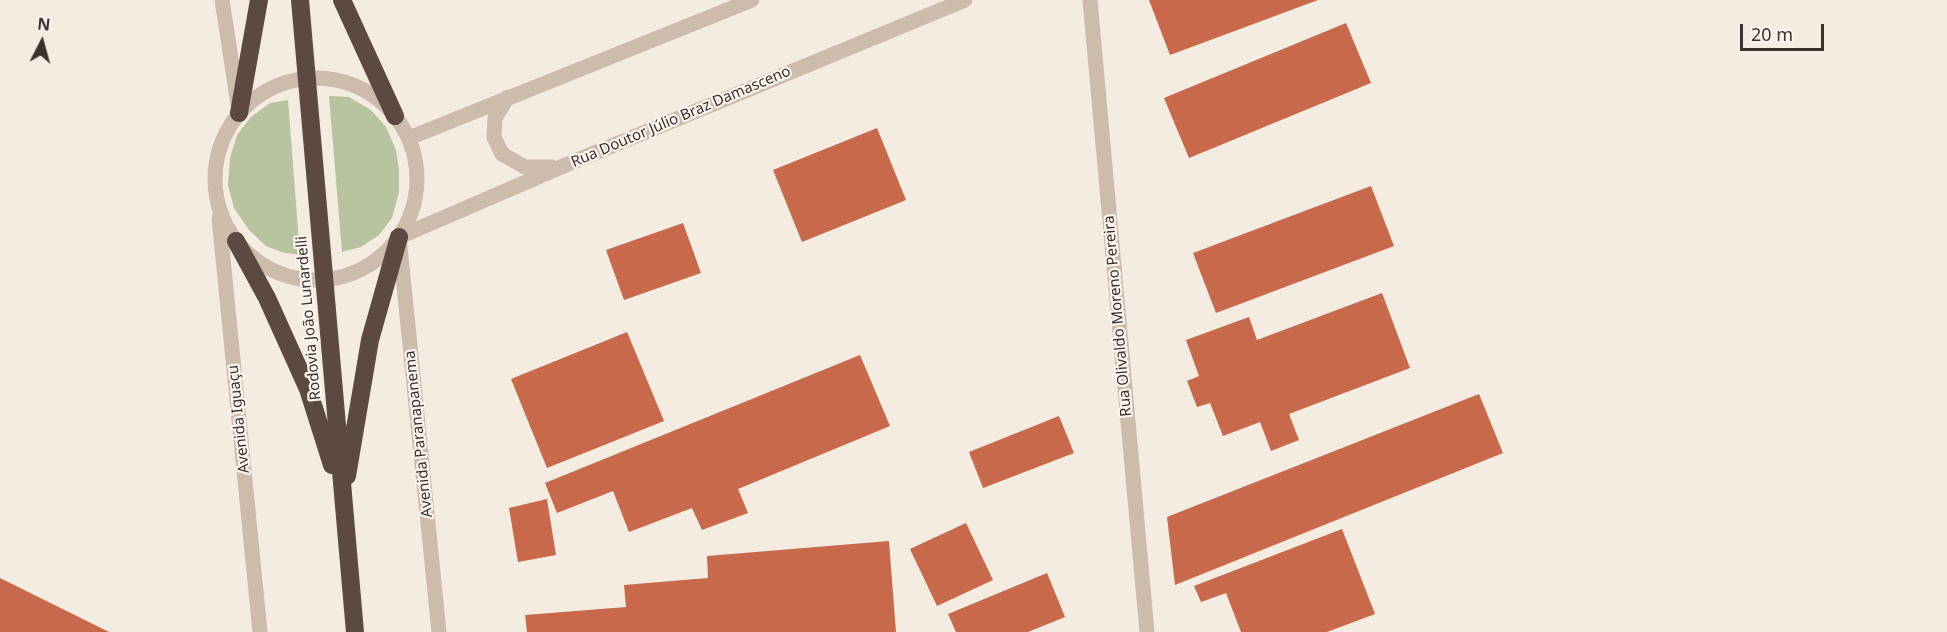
<!DOCTYPE html>
<html>
<head>
<meta charset="utf-8">
<style>
	body { margin:0 }
	#map { position:relative; width:1947px; height:632px; overflow:hidden; background:#f4ebe1; font-family:"Noto Sans",sans-serif }
	canvas { display:block }
	.north { position:absolute; left:12px; top:12px; width:60px; height:60px; -webkit-text-stroke:4px #fbf5ee; paint-order:stroke; rotate:6deg; font-size:16px; font-weight:700; line-height:24px; text-align:center; color:#3b302b }
	.north::after { content:''; display:block; margin:auto; width:21px; height:27px; background:#3b302b; clip-path:polygon(50% 0,100% 100%,50% 72%,0 100%) }
	.scale { position:absolute; left:1740px; top:24px; width:84px; height:27px; box-sizing:border-box; border:3px solid #3b302b; border-top:0; padding-left:8px; font-size:18px; line-height:21px; white-space:nowrap; color:#3b302b; -webkit-text-stroke:4px #fbf5ee; paint-order:stroke }
</style>
</head>
<body>
<div id="map">
<canvas width="1947" height="632"></canvas>
<div class="north">N</div>
<div class="scale">20 m</div>
</div>
<script>
const ctx = document.querySelector('canvas').getContext('2d');
ctx.lineJoin = 'round';
function fillPath(path, color) {
  ctx.fillStyle = color;
  ctx.fill(path, 'evenodd');
}
function shape(rows) {
  const path = new Path2D();
  for (const r of rows) {
    if (r.length === 3) {
      path.moveTo(r[0] + r[2], r[1]);
      path.arc(r[0], r[1], r[2], 0, 2 * Math.PI);
      continue;
    }
    path.moveTo(r[0], r[1]);
    for (let i = 2; i < r.length; i += 2) path.lineTo(r[i], r[i + 1]);
  }
  return path;
}
function stroke(path, color, width, dash) {
  ctx.strokeStyle = color;
  ctx.lineWidth = width;
  ctx.lineCap = dash ? 'butt' : 'round';
  ctx.setLineDash(dash || []);
  ctx.stroke(path);
}
function write(font, color, halo, rows, align = 'center') {
  ctx.font = font + ' "Noto Sans",sans-serif';
  ctx.lineWidth = 4.5;
  ctx.setLineDash([]);
  ctx.textBaseline = 'middle';
  ctx.strokeStyle = halo;
  ctx.fillStyle = color;
  for (const [text, x, y, turn = 0] of rows) {
    ctx.save();
    ctx.translate(x, y);
    ctx.rotate((+turn || 0) * Math.PI / 180);
    ctx.textAlign = isNaN(turn) ? turn : align;
    if (halo) ctx.strokeText(text, 0, 0);
    ctx.fillText(text, 0, 0);
    ctx.restore();
  }
}
fillPath(shape([
	[329,96,349,97,371,110,386,127,396,150,399,169,399,192,392,218,379,235,361,247,342,252],
	[288,100,300,255,281,252,266,246,249,230,234,208,228,185,230,158,237,135,251,117,270,103]
]), '#b8c4a0');
fillPath(shape([
	[1149,0,1318,0,1170,55],
	[1346,23,1371,83,1189,158,1164,98],
	[877,128,906,200,802,242,773,170],
	[1371,186,1394,246,1216,313,1193,253],
	[683,223,701,273,624,300,606,250],
	[1382,293,1410,368,1289,414,1299,440,1271,451,1260,422,1223,436,1210,403,1197,407,1187,381,1199,376,1186,340,1249,317,1257,340],
	[627,332,664,421,547,468,511,379],
	[860,355,890,426,738,489,748,513,702,530,692,508,629,532,613,491,557,513,545,483],
	[1479,394,1503,453,1175,585,1167,517],
	[1059,416,1074,453,983,488,969,452],
	[547,499,556,555,518,562,509,508],
	[966,523,993,580,937,606,910,549],
	[1342,529,1375,614,1327,632,1241,632,1226,593,1201,602,1194,586],
	[889,541,896,632,527,632,525,615,626,607,624,585,708,578,707,556],
	[1047,573,1065,617,1028,632,956,632,948,614],
	[0,578,109,632,0,632]
]), '#c8694b');
stroke(shape([
	[222,0,238,104],
	[1090,0,1147,632],
	[316,179,101],
	[508,97,495,118,494,137,502,154,525,167,552,167],
	[409,138,752,0],
	[219,218,260,632],
	[439,632,399,237,568,164,965,0]
]), '#cdbbac', 15);
stroke(shape([
	[300,0,355,632],
	[342,0,395,116],
	[239,113,259,0],
	[236,241,267,298,308,389,332,465],
	[347,476,370,340,399,237]
]), '#5c4a42', 18);
write('15px', '#3b302b', '#fbf5ee', [
	["Rua Doutor Júlio Braz Damasceno",681,117,-23],
	["Rua Olivaldo Moreno Pereira",1118,316,-95],
	["Rodovia João Lunardelli",309,318,-95],
	["Avenida Iguaçu",239,419,-96],
	["Avenida Paranapanema",419,434,-96]
]);
</script>
</body>
</html>
